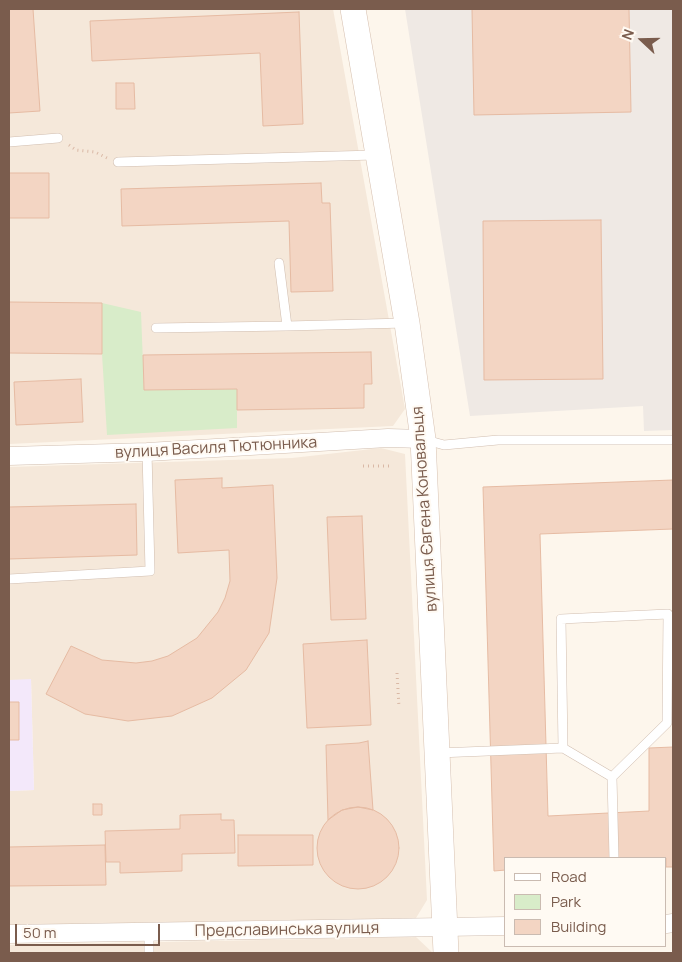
<!DOCTYPE html>
<html>
<head>
<meta charset="utf-8">
<style>
	body { margin:0 }
	#map { position:relative; width:682px; height:962px; overflow:hidden; background:#fdf6ec; font-family:Manrope,sans-serif }
	canvas { display:block }
	.frame { position:absolute; inset:0; border:10px solid #7a5c4d; pointer-events:none }
	.legend { position:absolute; left:504px; top:857px; width:162px; height:90px; box-sizing:border-box; background:#fffaf3; border:1px solid #cabbb1; margin:0; padding:6px 9px; list-style:none; font-size:15px; color:#7a5c4d }
	.legend li { display:flex; align-items:center; gap:10px; height:25px }
	.legend b { width:25px; border:1px solid #cabbb1 }
	.north { position:absolute; left:617px; top:15px; width:50px; height:50px; -webkit-text-stroke:4px #fffaf3; paint-order:stroke; rotate:291deg; font-size:14px; font-weight:700; line-height:20px; text-align:center; color:#7a5c4d }
	.north::after { content:''; display:block; margin:auto; width:18px; height:22px; background:#7a5c4d; clip-path:polygon(50% 0,100% 100%,50% 72%,0 100%) }
	.scale { position:absolute; left:15px; top:924px; width:145px; height:22px; box-sizing:border-box; border:2px solid #7a5c4d; border-top:0; padding-left:6px; font-size:15px; line-height:18px; white-space:nowrap; color:#7a5c4d; -webkit-text-stroke:4px #fffaf3; paint-order:stroke }
</style>
</head>
<body>
<div id="map">
<canvas width="682" height="962"></canvas>
<div class="frame"></div>
<ul class="legend">
<li><b style="height:6px;background:#fff"></b>Road</li>
<li><b style="height:14px;background:#d8ecc9"></b>Park</li>
<li><b style="height:14px;background:#f3d5c3"></b>Building</li>
</ul>
<div class="north">N</div>
<div class="scale">50 m</div>
</div>
<script>
const ctx = document.querySelector('canvas').getContext('2d');
ctx.lineJoin = 'round';
function fillPath(path, color) {
  ctx.fillStyle = color;
  ctx.fill(path, 'evenodd');
}
function shape(rows) {
  const path = new Path2D();
  for (const r of rows) {
    if (r.length === 3) {
      path.moveTo(r[0] + r[2], r[1]);
      path.arc(r[0], r[1], r[2], 0, 2 * Math.PI);
      continue;
    }
    path.moveTo(r[0], r[1]);
    for (let i = 2; i < r.length; i += 2) path.lineTo(r[i], r[i + 1]);
  }
  return path;
}
function stroke(path, color, width, dash) {
  ctx.strokeStyle = color;
  ctx.lineWidth = width;
  ctx.lineCap = dash ? 'butt' : 'round';
  ctx.setLineDash(dash || []);
  ctx.stroke(path);
}
function write(font, color, halo, rows, align = 'center') {
  ctx.font = font + ' Manrope,sans-serif';
  ctx.lineWidth = 4;
  ctx.setLineDash([]);
  ctx.textBaseline = 'middle';
  ctx.strokeStyle = halo;
  ctx.fillStyle = color;
  for (const [text, x, y, turn = 0] of rows) {
    ctx.save();
    ctx.translate(x, y);
    ctx.rotate((+turn || 0) * Math.PI / 180);
    ctx.textAlign = isNaN(turn) ? turn : align;
    if (halo) ctx.strokeText(text, 0, 0);
    ctx.fillText(text, 0, 0);
    ctx.restore();
  }
}
fillPath(shape([
	[9,9,333,9,405,409,393,426,9,444],
	[381,448,405,454,427,900,416,918,9,925,9,791,34,790,31,680,9,680,9,467,292,458],
	[416,937,433,953,9,953,9,945]
]), '#f5e8da');
fillPath(shape([
	[405,9,673,9,673,430,644,431,643,406,470,416]
]), '#efe9e4');
fillPath(shape([
	[31,679,34,790,9,791,9,680]
]), '#f3e8fa');
fillPath(shape([
	[102,303,141,312,144,390,237,389,237,428,107,435,102,354]
]), '#d8ecc9');
const building = shape([
	[9,9,33,9,40,111,9,113,9,9],
	[472,9,629,9,631,112,474,115,472,9],
	[299,12,303,124,263,126,260,53,92,61,90,21,299,12],
	[116,83,134,83,135,109,116,109,116,83],
	[9,173,49,173,49,218,9,218,9,173],
	[321,183,322,203,330,203,333,291,291,292,289,221,122,226,121,189,321,183],
	[601,220,603,379,484,380,483,221,601,220],
	[9,302,102,303,102,354,9,353,9,302],
	[371,352,372,384,364,384,364,408,237,410,237,389,144,390,143,355,371,352],
	[81,379,83,422,16,425,14,382,81,379],
	[222,478,222,488,273,485,277,578,269,633,246,670,212,698,172,716,128,721,85,714,46,694,71,646,102,660,136,663,152,661,168,656,197,638,218,612,225,598,230,581,229,550,178,553,175,480,222,478],
	[673,480,673,529,540,534,548,816,649,811,649,748,673,747,673,867,666,867,666,858,506,858,506,870,494,871,483,487,673,480],
	[136,504,137,555,9,559,9,507,136,504],
	[362,516,366,619,331,620,327,517,362,516],
	[367,640,371,725,307,728,303,644,367,640],
	[9,702,19,702,19,740,9,740,9,702],
	[368,741,373,810,358,807,342,810,328,820,326,745,359,743,368,741],
	[93,804,102,804,102,815,93,815,93,804],
	[358,848,41],
	[221,814,221,820,234,820,235,853,182,854,182,871,120,873,120,862,106,862,105,831,180,829,180,815,221,814],
	[238,835,313,835,313,865,238,866,238,835],
	[105,845,106,885,9,886,9,847,105,845]
]);
fillPath(building, '#f3d5c3');
stroke(building, '#e6bba3', 1);
const service = shape([
	[9,142,58,138],
	[118,162,375,155],
	[279,263,287,326,406,323],
	[156,328,287,326],
	[426,440,444,445,498,440,673,440],
	[9,579,150,571,147,452],
	[563,748,561,619,668,614,667,723,612,777],
	[438,753,563,748,612,777,614,858],
	[149,932,149,953]
]);
const minor = shape([
	[9,456,147,452,388,438,423,439],
	[666,924,673,923],
	[9,934,506,926]
]);
const secondary = shape([
	[353,9,407,323,423,439,446,953]
]);
stroke(service, '#d1beb0', 10);
stroke(minor, '#d1beb0', 19);
stroke(secondary, '#d6c0b0', 26);
stroke(shape([
	[69,145,76,150,95,152,107,158],
	[363,466,391,466],
	[397,673,399,707]
]), '#d9b8a5', 3, [1, 4]);
stroke(service, '#fff', 9);
stroke(minor, '#fff', 18);
stroke(secondary, '#fff', 25);
write('16px', '#7a5c4d', '#fffaf3', [
	["вулиця Василя Тютюнника",216,448,-3],
	["вулиця Євгена Коновальця",425,509,-94],
	["Предславинська вулиця",287,930,-1]
]);
</script>
</body>
</html>
